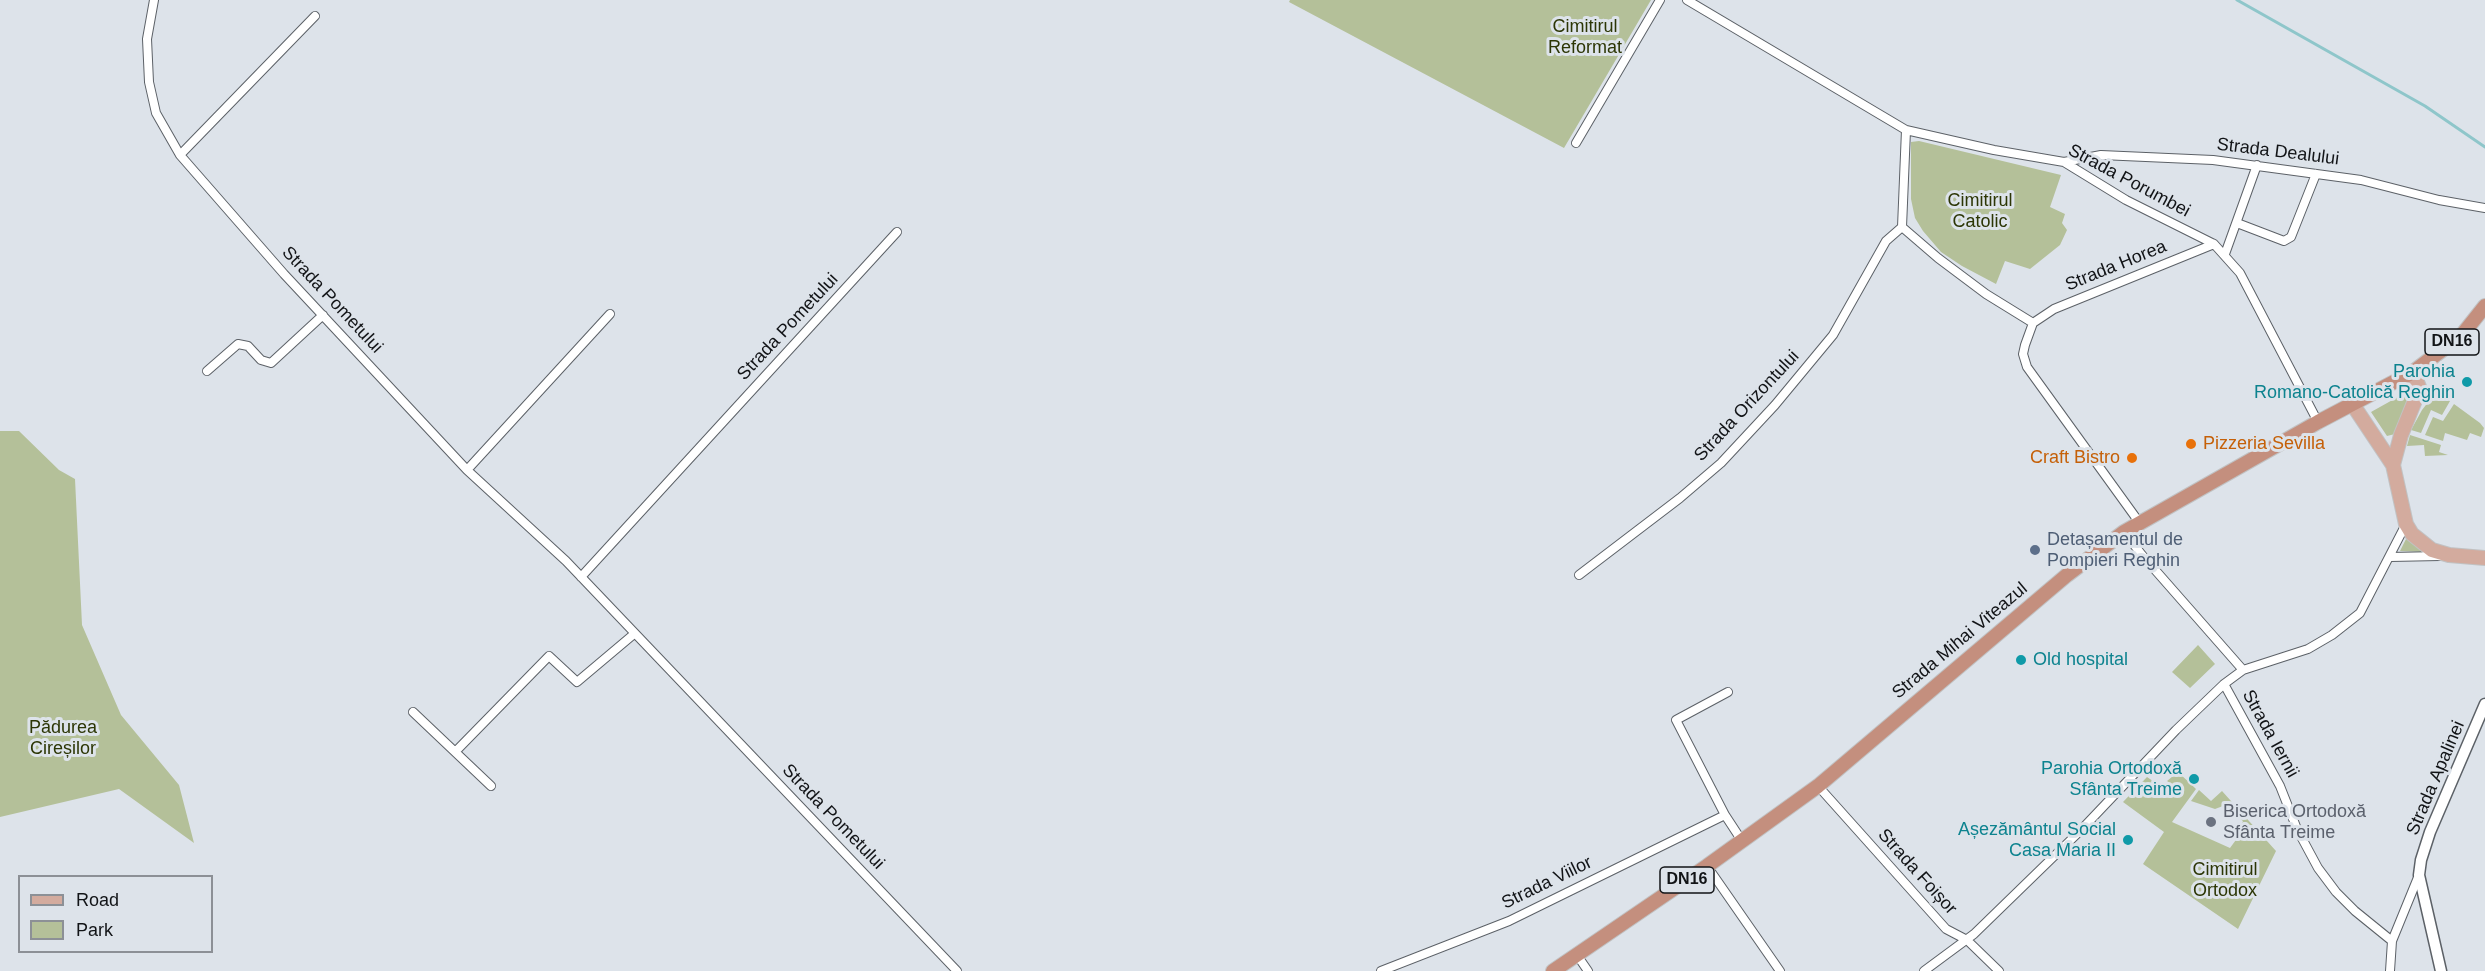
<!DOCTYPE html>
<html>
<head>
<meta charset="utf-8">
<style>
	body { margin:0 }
	#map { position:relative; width:2485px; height:971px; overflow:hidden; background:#dde3ea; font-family:Helvetica,sans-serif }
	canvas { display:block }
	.legend { position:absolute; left:18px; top:875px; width:195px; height:78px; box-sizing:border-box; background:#dde3ea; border:2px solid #8c9096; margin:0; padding:8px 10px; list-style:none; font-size:18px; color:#121417 }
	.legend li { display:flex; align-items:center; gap:12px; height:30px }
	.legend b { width:30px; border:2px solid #8c9096 }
</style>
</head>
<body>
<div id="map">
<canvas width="2485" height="971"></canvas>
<ul class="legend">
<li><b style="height:8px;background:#d3ab9e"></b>Road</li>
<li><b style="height:16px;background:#b4c099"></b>Park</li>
</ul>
</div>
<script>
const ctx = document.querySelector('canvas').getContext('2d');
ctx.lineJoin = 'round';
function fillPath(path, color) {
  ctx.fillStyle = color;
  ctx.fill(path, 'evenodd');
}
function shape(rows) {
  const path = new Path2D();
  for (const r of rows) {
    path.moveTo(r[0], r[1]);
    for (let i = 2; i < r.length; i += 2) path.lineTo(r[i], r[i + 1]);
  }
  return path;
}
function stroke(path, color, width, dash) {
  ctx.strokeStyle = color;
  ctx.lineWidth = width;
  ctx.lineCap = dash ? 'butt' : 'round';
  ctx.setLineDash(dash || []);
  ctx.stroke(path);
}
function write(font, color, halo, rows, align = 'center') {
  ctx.font = font + ' Helvetica,sans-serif';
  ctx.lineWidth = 6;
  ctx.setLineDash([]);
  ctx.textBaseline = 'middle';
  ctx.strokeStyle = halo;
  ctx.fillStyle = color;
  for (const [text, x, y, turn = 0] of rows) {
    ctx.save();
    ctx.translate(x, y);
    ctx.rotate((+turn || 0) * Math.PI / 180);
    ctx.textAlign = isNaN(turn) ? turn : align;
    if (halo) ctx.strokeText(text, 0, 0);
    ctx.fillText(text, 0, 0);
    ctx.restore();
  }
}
fillPath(shape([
	[1290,0,1651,0,1564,148,1289,2],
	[1919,141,2061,175,2050,207,2065,214,2062,223,2067,230,2060,245,2030,269,2005,261,1996,284,1962,266,1941,252,1923,231,1915,218,1911,199,1911,142],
	[2436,392,2450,401,2442,415,2431,410,2421,433,2411,430,2422,410],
	[2405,393,2409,394,2410,401,2395,434,2387,436,2371,412],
	[2454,404,2480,423,2484,428,2481,437,2470,433,2467,440,2445,433,2443,441,2425,435,2433,417,2443,421],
	[0,431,19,431,59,470,75,479,82,625,121,715,179,785,194,843,119,789,0,817],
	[2410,435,2441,445,2439,452,2448,455,2425,456,2424,445,2407,446],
	[2407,537,2427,552,2400,551],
	[2198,645,2215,664,2190,688,2172,672],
	[2178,772,2196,789,2172,822,2230,848,2241,833,2238,831,2243,821,2223,806,2215,809,2191,801,2199,790,2211,801,2222,791,2276,851,2238,929,2143,864,2164,832,2123,802,2147,777,2172,794,2177,788,2167,781]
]), '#b4c099');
stroke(shape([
	[2237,0,2425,106,2485,147]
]), '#8ec6ca', 3);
const minor = shape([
	[154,0,147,39,149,82,156,113,180,155,284,274,467,470,566,561,957,971],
	[1687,0,1906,130,1994,150,2064,162,2126,200,2214,244,2240,273,2318,422],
	[1576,143,1660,0],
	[180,155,315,16],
	[2064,162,2101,155,2213,160,2361,180,2439,200,2485,208],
	[2237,223,2284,241,2291,237,2316,174],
	[1902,227,1938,258,1986,294,2033,323],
	[1902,227,1906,130],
	[2225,254,2257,165],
	[207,371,238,344,248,346,261,360,271,363,323,315],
	[467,470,610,314],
	[2139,522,2027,367,2023,354,2025,345,2033,323,2054,309,2214,244],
	[2124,532,2142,555,2243,670],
	[2390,557,2440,556],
	[1579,575,1680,498,1721,463,1775,405,1833,335,1886,241,1902,227],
	[581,577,897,232],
	[2224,684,2280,786,2297,829,2318,868,2336,892,2355,911,2392,941],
	[413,712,491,786],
	[456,751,549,656,577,682,634,634],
	[1818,786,1946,929,1967,940,1999,971],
	[1725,815,1676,720,1728,692],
	[1707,866,1780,971],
	[1577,955,1588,971],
	[1381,971,1509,921,1725,815,1742,841],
	[1924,971,1974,934,2080,831,2176,730,2224,684,2243,670,2308,649,2332,635,2360,613,2406,524],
	[2390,971,2392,941,2419,875]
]);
const tertiary = shape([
	[2441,971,2419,875,2421,860,2430,832,2485,704]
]);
const primary = shape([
	[2353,405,2393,465,2406,524,2412,534,2432,550,2449,555,2485,558],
	[2393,465,2401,435,2418,393,2419,387,2413,372]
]);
const trunk = shape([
	[1553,971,1707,866,1818,786,2067,575,2124,532,2318,422,2413,372,2462,335,2485,306]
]);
stroke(minor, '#5c6167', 10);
stroke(tertiary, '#5c6167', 13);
stroke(primary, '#c1c2c3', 16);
stroke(trunk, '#c1c2c3', 16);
stroke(minor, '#fff', 8);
stroke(tertiary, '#fff', 10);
stroke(primary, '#d3ab9e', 14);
stroke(trunk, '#c48f7e', 14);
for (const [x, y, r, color] of [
	[2467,382,6,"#0f9aa8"],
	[2191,444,6,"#e8710a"],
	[2132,458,6,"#e8710a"],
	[2035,550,6,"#5c6f8a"],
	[2021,660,6,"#0f9aa8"],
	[2194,779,6,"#0f9aa8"],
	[2211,822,6,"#6b7280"],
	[2128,840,6,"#0f9aa8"]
]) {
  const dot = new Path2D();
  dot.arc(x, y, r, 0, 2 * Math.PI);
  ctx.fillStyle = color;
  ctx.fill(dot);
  stroke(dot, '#dde3ea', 2);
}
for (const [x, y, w] of [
	[2452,342,54],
	[1687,880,54]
]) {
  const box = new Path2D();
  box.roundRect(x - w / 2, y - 13, w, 26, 4.5);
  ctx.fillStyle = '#dde3ea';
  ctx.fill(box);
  stroke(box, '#121417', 1.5);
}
write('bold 16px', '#121417', null, [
	["DN16",2452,342],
	["DN16",1687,880]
]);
write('18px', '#2c3605', '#dde3ea', [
	["Cimitirul",1585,27],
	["Reformat",1585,48],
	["Cimitirul",1980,201],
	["Catolic",1980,222],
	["Pădurea",63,728],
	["Cireșilor",63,749],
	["Cimitirul",2225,870],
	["Ortodox",2225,891]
]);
write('18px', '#121417', '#dde3ea', [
	["Strada Dealului",2278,152,7],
	["Strada Porumbei",2129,181,28],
	["Strada Horea",2116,266,-22],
	["Strada Pometului",332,300,47],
	["Strada Pometului",788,327,-47],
	["Strada Orizontului",1747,406,-47],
	["Strada Mihai Viteazul",1960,641,-40],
	["Strada Iernii",2270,734,61],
	["Strada Apalinei",2436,778,-67],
	["Strada Pometului",833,817,46],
	["Strada Foișor",1917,872,48],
	["Strada Viilor",1547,883,-26]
]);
write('18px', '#0d838f', '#dde3ea', [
	["Parohia",2455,372],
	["Romano-Catolică Reghin",2455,393],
	["Old hospital",2033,660,"left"],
	["Parohia Ortodoxă",2182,769],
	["Sfânta Treime",2182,790],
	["Așezământul Social",2116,830],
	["Casa Maria II",2116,851]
], 'right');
write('18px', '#c56008', '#dde3ea', [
	["Pizzeria Sevilla",2203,444],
	["Craft Bistro",2120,458,"right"]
], 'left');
write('18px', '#4e5e75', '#dde3ea', [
	["Detașamentul de",2047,540],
	["Pompieri Reghin",2047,561]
], 'left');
write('18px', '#5b616d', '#dde3ea', [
	["Biserica Ortodoxă",2223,812],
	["Sfânta Treime",2223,833]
], 'left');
</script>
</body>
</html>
